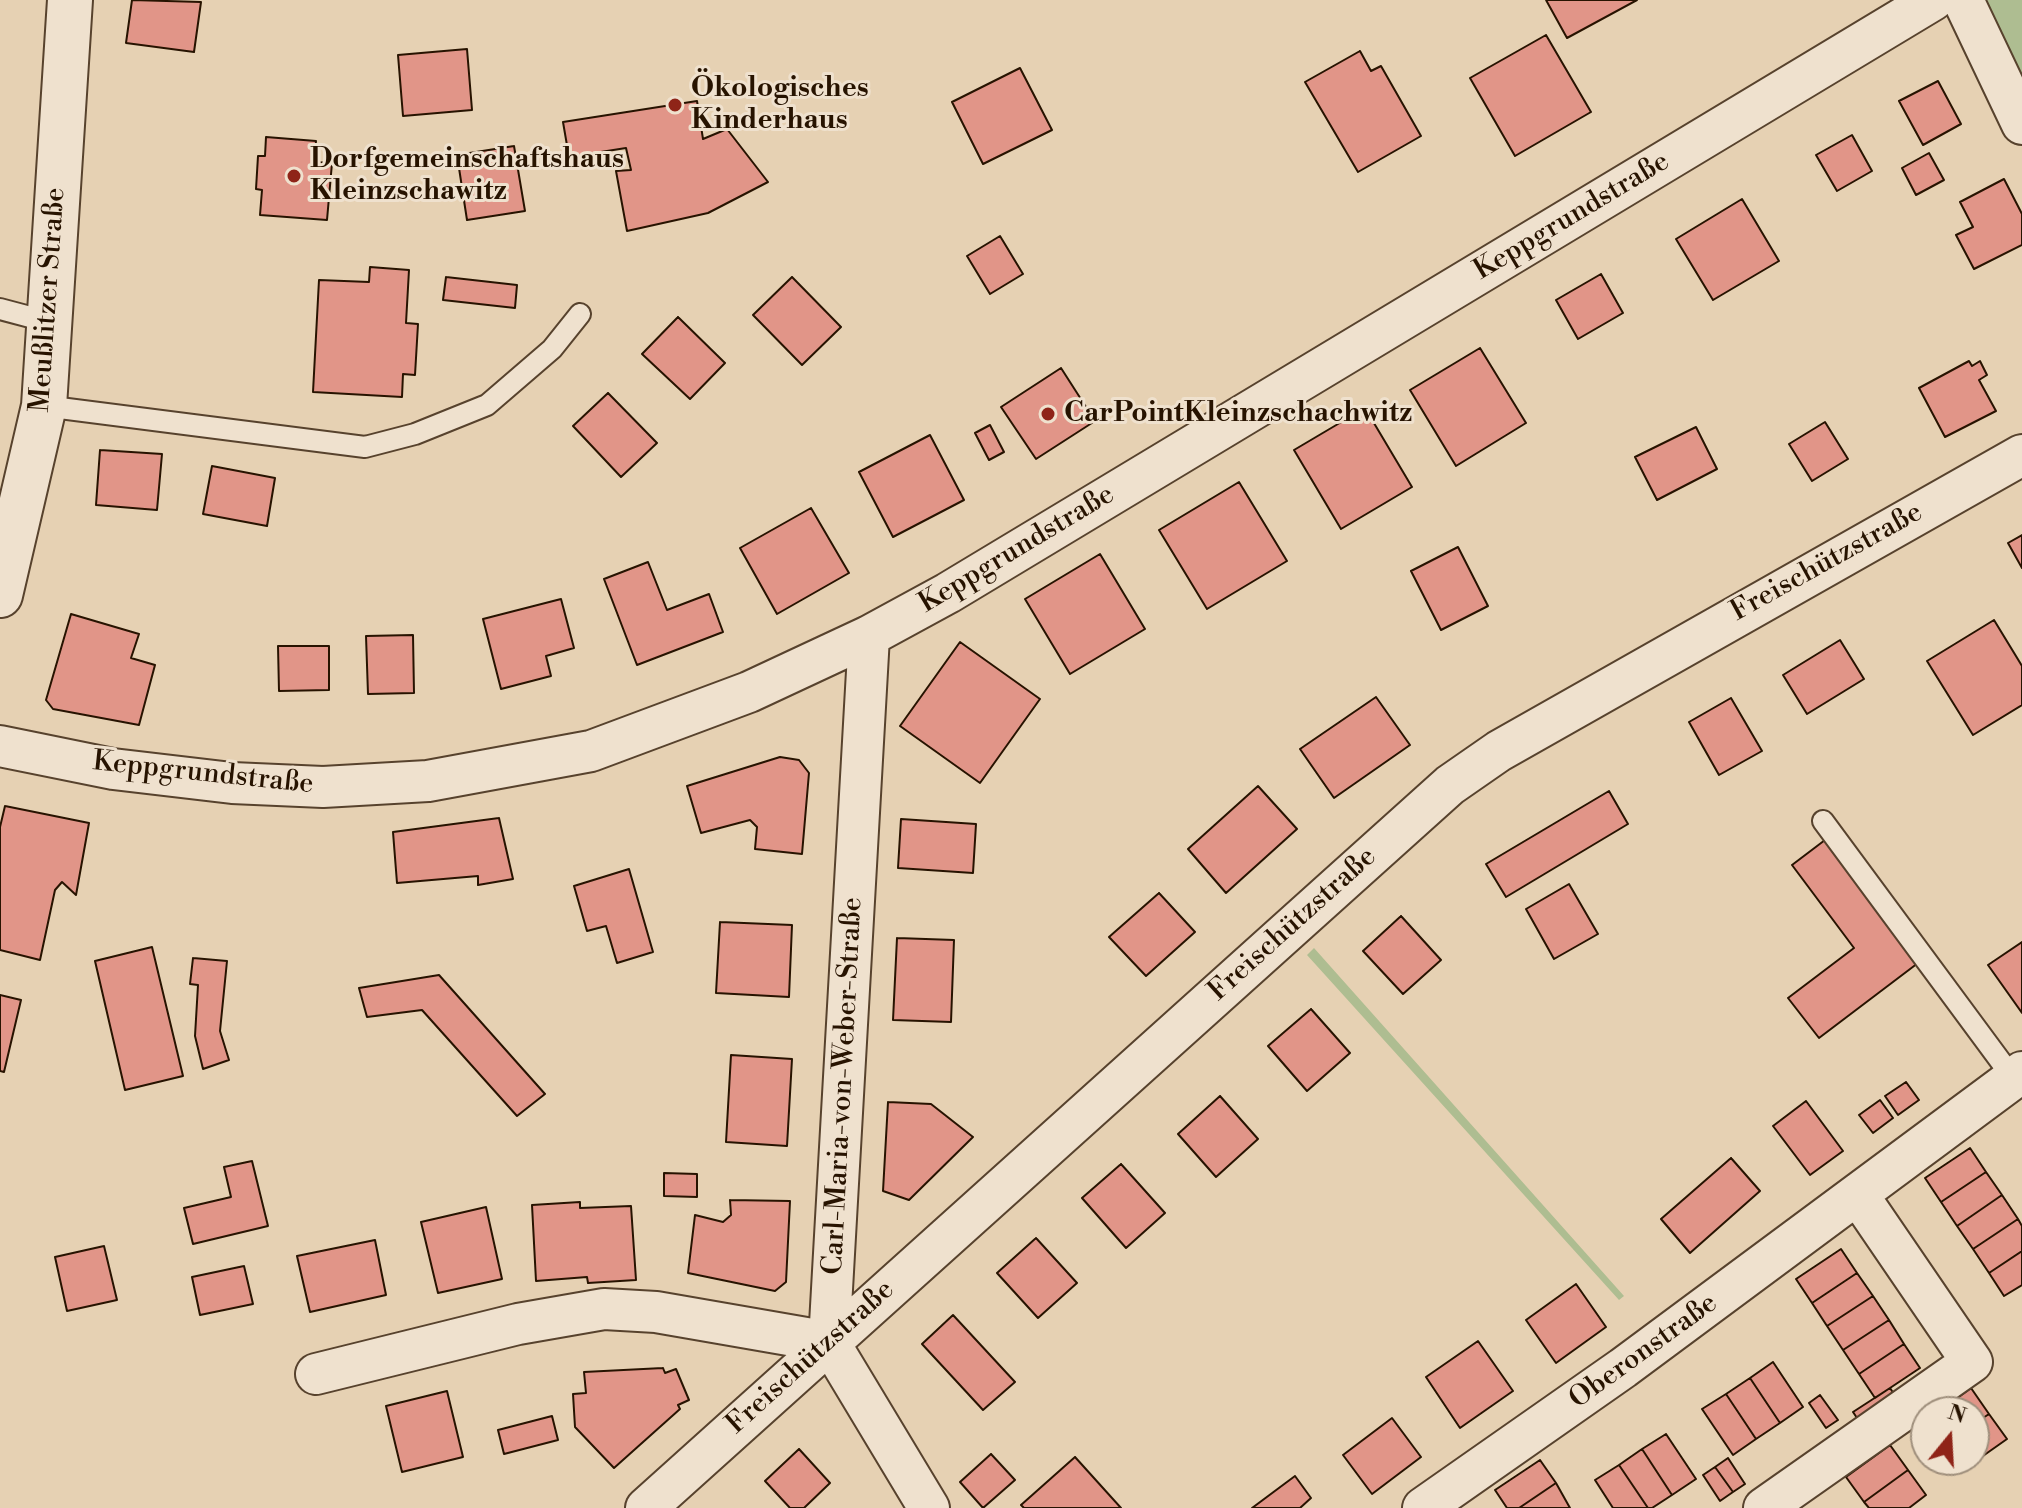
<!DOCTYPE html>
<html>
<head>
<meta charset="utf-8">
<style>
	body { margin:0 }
	#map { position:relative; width:2022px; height:1508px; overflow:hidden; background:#e6d1b3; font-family:"Libre Bodoni",serif }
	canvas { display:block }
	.north { position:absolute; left:1910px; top:1396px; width:80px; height:80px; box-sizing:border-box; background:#efe1ce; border:2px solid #9f8f7c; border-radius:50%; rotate:18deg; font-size:22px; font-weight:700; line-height:32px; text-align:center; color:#271300 }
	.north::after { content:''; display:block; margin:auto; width:28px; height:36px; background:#8f2418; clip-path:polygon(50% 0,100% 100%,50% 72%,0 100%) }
</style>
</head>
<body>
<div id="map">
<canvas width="2022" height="1508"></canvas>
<div class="north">N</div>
</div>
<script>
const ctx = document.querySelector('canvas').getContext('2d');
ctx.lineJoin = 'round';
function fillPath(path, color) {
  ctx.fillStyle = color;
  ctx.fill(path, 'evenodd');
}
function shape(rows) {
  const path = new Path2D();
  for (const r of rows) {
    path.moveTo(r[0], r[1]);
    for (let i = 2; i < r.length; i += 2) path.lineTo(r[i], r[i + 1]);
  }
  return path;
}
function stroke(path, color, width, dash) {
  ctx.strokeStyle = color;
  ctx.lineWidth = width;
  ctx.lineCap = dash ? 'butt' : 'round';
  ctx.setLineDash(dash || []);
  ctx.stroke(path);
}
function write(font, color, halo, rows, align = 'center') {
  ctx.font = font + ' "Libre Bodoni",serif';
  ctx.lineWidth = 6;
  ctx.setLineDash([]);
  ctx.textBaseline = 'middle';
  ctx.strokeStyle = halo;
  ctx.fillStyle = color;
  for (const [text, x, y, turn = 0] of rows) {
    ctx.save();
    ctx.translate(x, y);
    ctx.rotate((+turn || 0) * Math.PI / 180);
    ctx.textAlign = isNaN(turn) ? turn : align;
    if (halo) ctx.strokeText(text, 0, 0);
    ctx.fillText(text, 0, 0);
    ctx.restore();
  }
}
fillPath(shape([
	[1981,0,2022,0,2022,86],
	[1314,948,1624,1296,1619,1300,1307,955]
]), '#aebd91');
const building = shape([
	[132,0,201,2,194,52,126,43,132,0],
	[1546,0,1637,0,1567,38,1546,0],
	[1546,35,1591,112,1515,156,1470,78,1546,35],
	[467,49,472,110,403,116,398,55,467,49],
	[1360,51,1371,71,1381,66,1421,136,1358,172,1305,82,1360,51],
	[1020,68,1052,130,983,164,952,102,1020,68],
	[1938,81,1961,124,1923,145,1899,101,1938,81],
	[697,101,703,139,727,129,768,182,708,213,627,231,616,171,631,170,626,148,569,157,563,122,697,101],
	[1852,135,1872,171,1837,191,1816,155,1852,135],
	[266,137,316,141,314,162,332,163,327,220,260,215,262,190,256,189,258,156,265,156,266,137],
	[514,146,525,211,467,220,457,155,514,146],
	[1929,153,1944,180,1916,195,1902,168,1929,153],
	[2004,179,2022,214,2022,245,1974,269,1956,235,1973,227,1960,202,2004,179],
	[1742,199,1779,261,1713,300,1676,239,1742,199],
	[1000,236,1023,274,990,294,967,256,1000,236],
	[370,267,409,270,406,323,418,324,415,375,403,374,402,397,313,392,319,280,369,282,370,267],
	[1601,274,1623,313,1578,339,1556,300,1601,274],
	[446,277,517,285,515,308,443,300,446,277],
	[792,277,841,327,802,365,753,315,792,277],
	[678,317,725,363,690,399,642,354,678,317],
	[1480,348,1526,423,1456,466,1410,390,1480,348],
	[1969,361,1972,366,1980,361,1987,375,1979,380,1996,411,1945,437,1919,388,1969,361],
	[1061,368,1095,421,1036,459,1001,407,1061,368],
	[608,393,657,443,621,477,573,426,608,393],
	[1365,408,1412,487,1341,529,1294,450,1365,408],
	[1825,422,1848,459,1812,481,1789,444,1825,422],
	[990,425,1004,452,989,460,975,433,990,425],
	[1696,427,1717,469,1657,500,1635,457,1696,427],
	[930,435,964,500,893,537,859,472,930,435],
	[100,450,162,454,157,510,96,505,100,450],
	[212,466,275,478,267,526,203,514,212,466],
	[1239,482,1287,561,1207,609,1159,530,1239,482],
	[811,508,849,573,777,614,740,548,811,508],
	[2022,535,2022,568,2008,543,2022,535],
	[1458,547,1488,606,1441,630,1411,571,1458,547],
	[1100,554,1145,629,1070,674,1025,599,1100,554],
	[648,562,667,610,709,594,723,632,637,665,604,579,648,562],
	[561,599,574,648,546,656,551,676,501,689,483,619,561,599],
	[71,614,139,634,131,658,155,665,139,725,53,709,46,700,71,614],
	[1994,620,2022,666,2022,705,1973,735,1927,661,1994,620],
	[413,635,414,693,368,694,366,636,413,635],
	[1840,640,1864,679,1807,714,1783,675,1840,640],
	[960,642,1040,699,980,783,900,726,960,642],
	[278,646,329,646,329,690,279,691,278,646],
	[1376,697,1410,745,1334,798,1300,749,1376,697],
	[1731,698,1762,751,1719,775,1689,722,1731,698],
	[780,757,799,760,809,773,802,854,755,849,757,827,750,820,701,833,687,786,780,757],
	[1258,786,1297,829,1226,893,1188,849,1258,786],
	[1609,791,1628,824,1506,897,1486,864,1609,791],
	[5,806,89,823,76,895,62,882,55,890,40,960,0,950,0,827,5,806],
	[499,818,513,879,478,885,478,876,397,883,393,832,499,818],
	[901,819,976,824,973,873,898,868,901,819],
	[1825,840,1918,963,1819,1038,1788,998,1854,948,1792,865,1825,840],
	[629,869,653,952,617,963,606,926,587,931,574,886,629,869],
	[1569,884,1598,934,1554,959,1526,909,1569,884],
	[1159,893,1195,932,1146,976,1109,937,1159,893],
	[1401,916,1441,960,1403,994,1363,951,1401,916],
	[720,922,792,925,789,997,716,993,720,922],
	[897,938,954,940,951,1022,893,1020,897,938],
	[2022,942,2022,1013,1988,965,2022,942],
	[152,947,183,1076,125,1090,95,961,152,947],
	[193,958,227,961,220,1031,229,1060,203,1069,195,1036,198,985,190,984,193,958],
	[439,975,545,1094,517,1116,422,1010,367,1017,359,988,439,975],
	[0,995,21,1000,4,1072,0,1071,0,995],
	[1311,1009,1350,1053,1307,1091,1268,1046,1311,1009],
	[731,1055,792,1059,787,1146,726,1142,731,1055],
	[1906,1082,1919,1100,1898,1115,1885,1096,1906,1082],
	[1220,1096,1258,1139,1216,1177,1178,1134,1220,1096],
	[1880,1100,1893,1118,1873,1133,1859,1115,1880,1100],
	[1806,1101,1843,1151,1810,1175,1773,1126,1806,1101],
	[888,1102,931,1104,973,1137,909,1200,883,1191,888,1102],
	[1970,1148,1986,1172,1941,1202,1925,1178,1970,1148],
	[1731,1158,1760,1191,1690,1253,1661,1219,1731,1158],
	[252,1161,268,1226,193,1244,184,1208,231,1197,224,1167,252,1161],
	[1121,1164,1165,1213,1126,1248,1082,1198,1121,1164],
	[1986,1172,2002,1195,1957,1226,1941,1202,1986,1172],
	[664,1173,697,1174,697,1197,664,1196,664,1173],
	[2002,1195,2018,1219,1973,1249,1957,1226,2002,1195],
	[730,1200,790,1201,786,1282,775,1291,688,1273,695,1215,723,1222,731,1215,730,1200],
	[580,1202,580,1208,631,1206,636,1280,588,1283,587,1277,536,1281,532,1205,580,1202],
	[486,1207,502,1279,438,1293,421,1222,486,1207],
	[2018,1219,2022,1226,2022,1251,1989,1273,1973,1249,2018,1219],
	[1036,1238,1077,1283,1038,1318,997,1273,1036,1238],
	[375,1240,386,1295,310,1312,297,1256,375,1240],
	[104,1246,117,1300,67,1311,55,1257,104,1246],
	[1841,1249,1857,1273,1812,1303,1796,1279,1841,1249],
	[2022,1251,2022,1285,2004,1296,1989,1273,2022,1251],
	[244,1266,253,1304,200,1315,192,1277,244,1266],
	[1857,1273,1873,1296,1827,1326,1812,1303,1857,1273],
	[1576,1284,1606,1327,1556,1363,1526,1320,1576,1284],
	[1873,1296,1889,1320,1843,1350,1827,1326,1873,1296],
	[953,1315,1015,1382,983,1410,922,1344,953,1315],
	[1889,1320,1904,1344,1859,1374,1843,1350,1889,1320],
	[1478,1341,1513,1391,1460,1428,1426,1377,1478,1341],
	[1904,1344,1920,1368,1875,1398,1859,1374,1904,1344],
	[1773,1362,1803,1407,1780,1423,1750,1378,1773,1362],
	[663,1368,665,1373,676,1369,689,1400,678,1405,680,1409,614,1468,575,1427,573,1394,586,1393,584,1372,663,1368],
	[1750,1378,1780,1423,1756,1439,1726,1394,1750,1378],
	[1890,1388,1898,1400,1861,1424,1853,1412,1890,1388],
	[1971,1388,1989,1414,1974,1424,1974,1412,1938,1412,1971,1388],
	[447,1391,463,1457,402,1472,386,1406,447,1391],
	[1726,1394,1756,1439,1733,1455,1702,1409,1726,1394],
	[1820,1395,1838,1420,1826,1428,1809,1403,1820,1395],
	[1989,1414,2007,1439,1963,1470,1956,1460,1974,1460,1974,1424,1989,1414],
	[552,1416,558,1440,504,1454,498,1430,552,1416],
	[1392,1418,1421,1457,1372,1494,1343,1455,1392,1418],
	[1666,1434,1696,1479,1672,1495,1642,1449,1666,1434],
	[1890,1445,1908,1470,1864,1502,1846,1477,1890,1445],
	[799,1449,830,1483,804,1508,790,1508,765,1481,799,1449],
	[1642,1449,1672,1495,1652,1508,1648,1508,1619,1465,1642,1449],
	[991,1454,1015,1480,983,1508,960,1482,991,1454],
	[1075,1457,1121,1508,1024,1508,1021,1505,1075,1457],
	[1728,1458,1745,1484,1733,1492,1715,1467,1728,1458],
	[1540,1460,1556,1483,1519,1508,1507,1508,1495,1490,1540,1460],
	[1619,1465,1648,1508,1613,1508,1595,1480,1619,1465],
	[1715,1467,1733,1492,1720,1501,1703,1475,1715,1467],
	[1908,1470,1926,1495,1909,1508,1869,1508,1864,1502,1908,1470],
	[1295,1476,1311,1498,1300,1508,1252,1508,1295,1476],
	[1556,1483,1570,1508,1519,1508,1556,1483]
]);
fillPath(building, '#e19588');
stroke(building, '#271300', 2);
const service = shape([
	[0,309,49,322],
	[44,406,365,447,415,434,487,405,552,349,580,314],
	[1823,821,2013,1078]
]);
const minor = shape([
	[1963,0,2022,124],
	[869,636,829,1342,929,1508],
	[0,746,113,769,232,783,323,787,428,781,591,751,749,692,869,636,948,593,1933,0],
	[316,1374,518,1324,604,1309,656,1312,829,1342],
	[646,1508,1450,785,1499,751,2022,455],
	[1423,1508,1623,1368,2022,1072],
	[1764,1508,1972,1362,1858,1195]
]);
const tertiary = shape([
	[0,595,44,406,70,0]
]);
stroke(service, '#57422d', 24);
stroke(minor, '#57422d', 44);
stroke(tertiary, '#57422d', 48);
stroke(service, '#efe1ce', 20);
stroke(minor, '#efe1ce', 40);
stroke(tertiary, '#efe1ce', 44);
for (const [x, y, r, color] of [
	[675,105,8,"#8f2418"],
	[294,176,8,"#8f2418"],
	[1048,414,8,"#8f2418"]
]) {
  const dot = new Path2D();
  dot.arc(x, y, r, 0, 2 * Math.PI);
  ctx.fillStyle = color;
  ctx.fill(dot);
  stroke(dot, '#efe1ce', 3);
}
write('bold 28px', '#271300', '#efe1ce', [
	["Ökologisches",691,89],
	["Kinderhaus",691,121],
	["Dorfgemeinschaftshaus",310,160],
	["Kleinzschawitz",310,192],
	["CarPointKleinzschachwitz",1064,414]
], 'left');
write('28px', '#271300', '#efe1ce', [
	["Keppgrundstraße",1572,217,-31],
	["Meußlitzer Straße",49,300,-86],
	["Keppgrundstraße",1017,550,-31],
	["Freischützstraße",1827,563,-29],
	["Keppgrundstraße",203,774,6],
	["Freischützstraße",1293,925,-42],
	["Carl-Maria-von-Weber-Straße",844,1086,-87],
	["Oberonstraße",1644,1352,-36],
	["Freischützstraße",811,1358,-42]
]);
</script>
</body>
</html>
